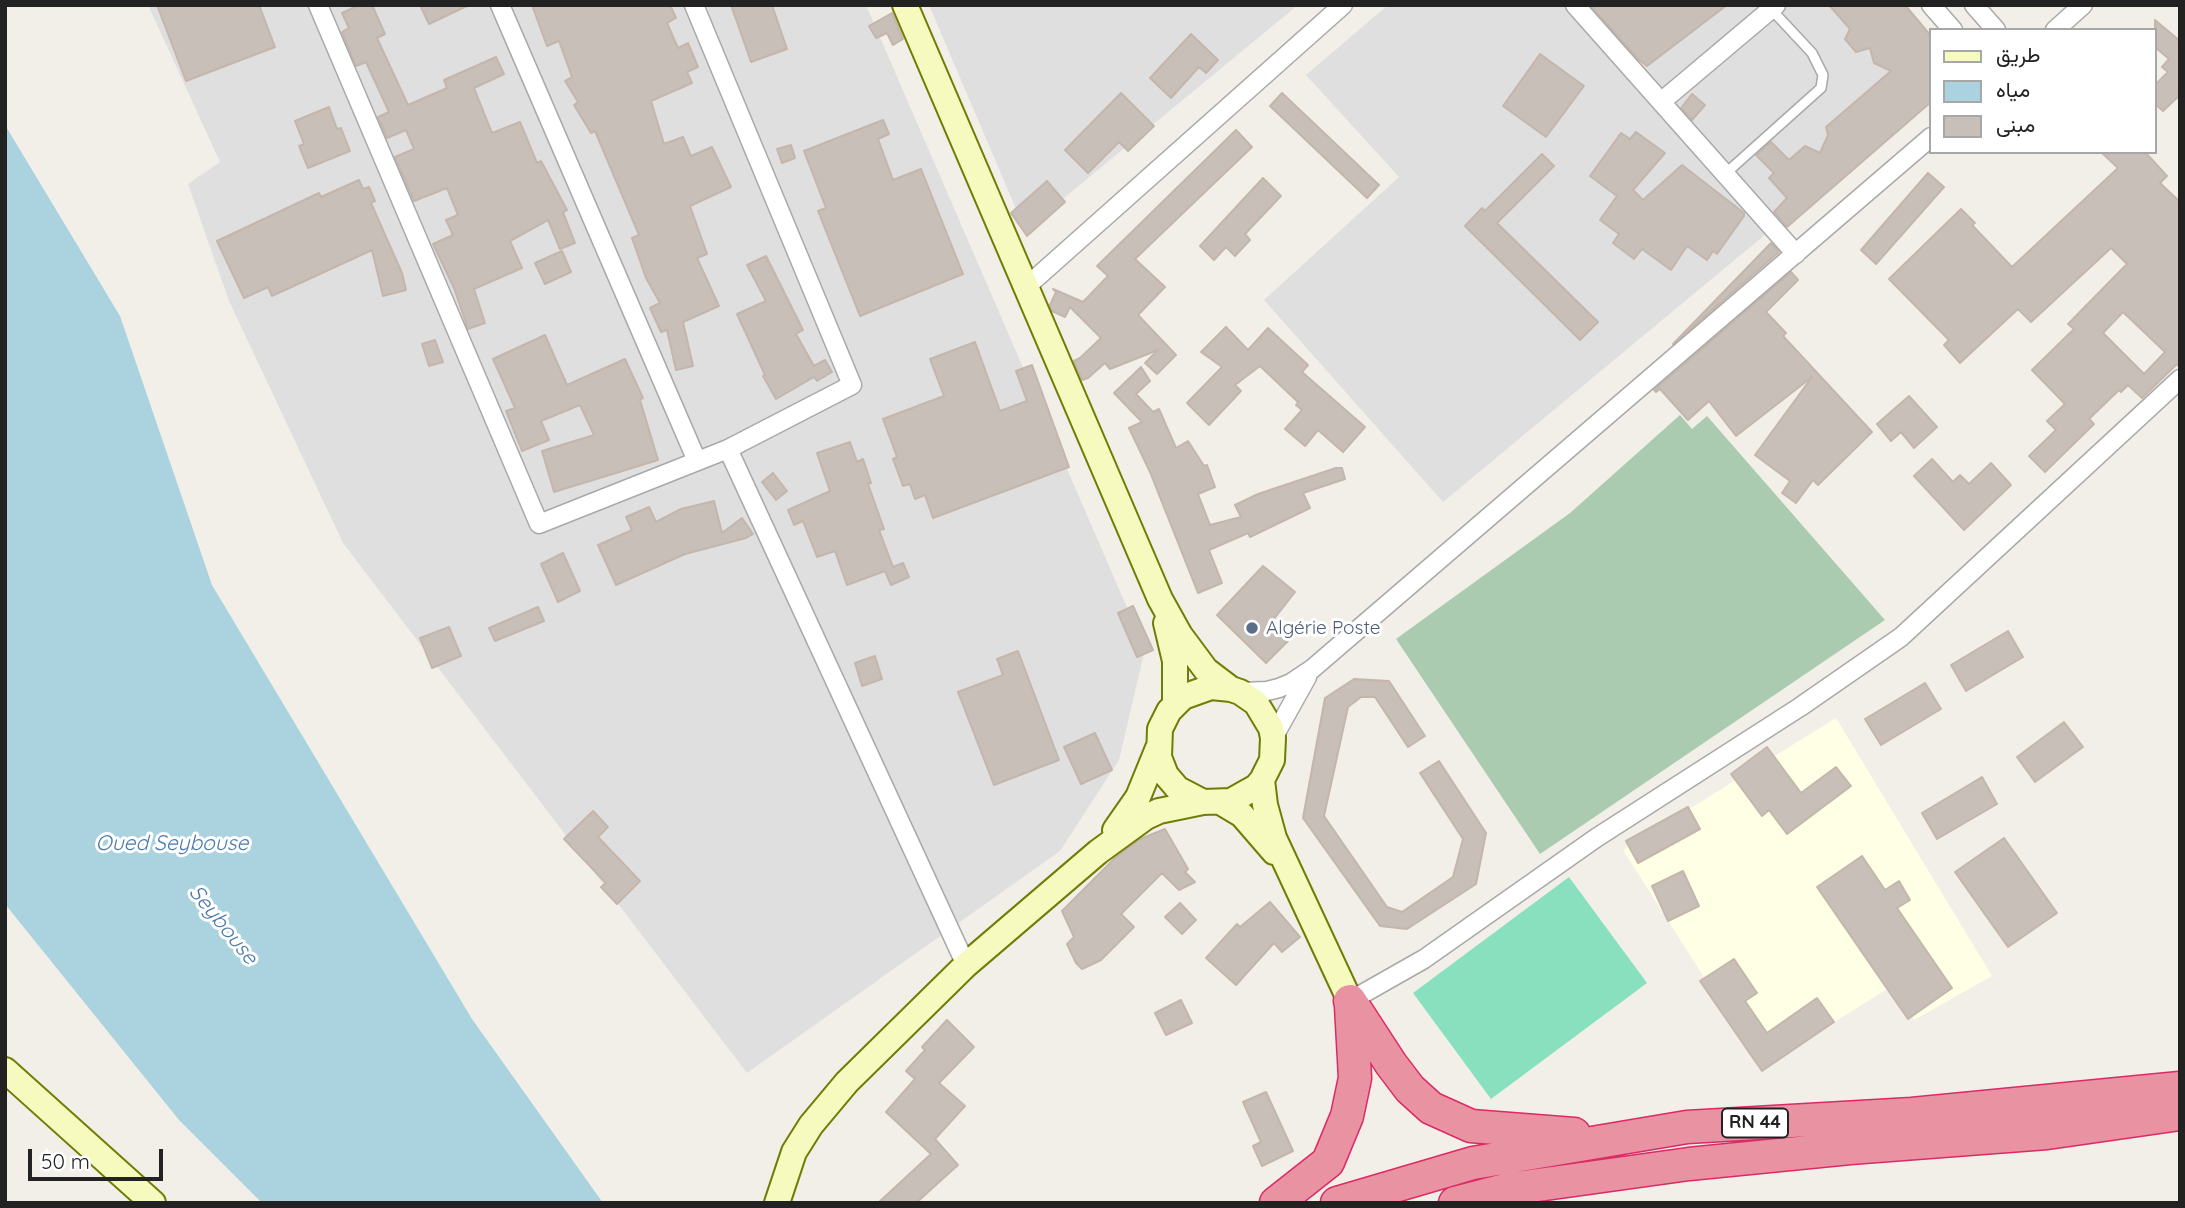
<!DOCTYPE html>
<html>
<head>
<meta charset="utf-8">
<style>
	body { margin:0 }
	#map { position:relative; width:2185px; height:1208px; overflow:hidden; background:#f2efe9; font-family:Quicksand,Vazirmatn,sans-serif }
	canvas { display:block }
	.frame { position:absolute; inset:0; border:7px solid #222; pointer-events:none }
	.legend { position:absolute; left:1929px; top:28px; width:228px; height:126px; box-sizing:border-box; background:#fff; border:2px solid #a7a7a7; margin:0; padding:9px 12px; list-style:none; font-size:21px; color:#222 }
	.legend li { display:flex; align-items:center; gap:14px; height:35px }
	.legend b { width:35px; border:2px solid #a7a7a7 }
	.scale { position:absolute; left:28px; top:1149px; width:135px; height:32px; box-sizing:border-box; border:4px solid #222; border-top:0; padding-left:9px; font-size:21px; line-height:24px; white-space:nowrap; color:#222; -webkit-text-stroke:5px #fff; paint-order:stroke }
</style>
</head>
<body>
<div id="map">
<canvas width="2185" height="1208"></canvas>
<div class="frame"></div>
<ul class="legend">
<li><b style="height:9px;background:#f7fabf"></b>طريق</li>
<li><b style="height:19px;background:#aad3df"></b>مياه</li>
<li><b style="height:19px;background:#c7bfb8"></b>مبنى</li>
</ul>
<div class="scale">50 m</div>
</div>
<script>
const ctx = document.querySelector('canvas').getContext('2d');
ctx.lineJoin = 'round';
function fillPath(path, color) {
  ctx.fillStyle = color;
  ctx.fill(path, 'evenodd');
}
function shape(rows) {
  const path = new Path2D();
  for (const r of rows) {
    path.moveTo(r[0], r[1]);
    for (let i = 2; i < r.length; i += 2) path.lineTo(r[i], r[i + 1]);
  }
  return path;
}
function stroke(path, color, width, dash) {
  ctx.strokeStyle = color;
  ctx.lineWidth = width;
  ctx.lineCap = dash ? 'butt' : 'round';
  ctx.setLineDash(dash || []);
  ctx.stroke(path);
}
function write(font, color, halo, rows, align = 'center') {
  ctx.font = font + ' Quicksand,sans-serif';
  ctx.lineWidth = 6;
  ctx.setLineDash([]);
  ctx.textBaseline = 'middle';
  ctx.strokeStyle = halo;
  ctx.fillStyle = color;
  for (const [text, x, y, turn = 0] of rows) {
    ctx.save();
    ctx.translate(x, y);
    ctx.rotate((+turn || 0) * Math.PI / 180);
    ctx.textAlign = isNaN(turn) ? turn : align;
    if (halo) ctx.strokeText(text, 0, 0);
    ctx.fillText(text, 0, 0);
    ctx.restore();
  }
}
fillPath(shape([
	[148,5,866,5,1145,649,1119,760,1060,851,747,1073,343,543,229,301,188,184,220,162],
	[929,5,1298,5,1025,230],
	[1388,5,1874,5,1931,70,1931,97,1443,502,1264,300,1399,177,1306,75]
]), '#e0dfdf');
fillPath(shape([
	[1836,718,1992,976,1914,1020,1890,987,1762,1068,1623,850]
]), '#ffffe5');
fillPath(shape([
	[1680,415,1692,429,1707,416,1885,620,1540,854,1396,639,1570,513]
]), '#aacbaf');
fillPath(shape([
	[1569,877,1647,983,1491,1099,1413,993]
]), '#88e0be');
fillPath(shape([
	[5,125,120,316,212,585,472,1019,603,1203,262,1203,179,1120,5,904]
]), '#aad3df');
const building = shape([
	[157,5,259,5,275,47,186,81,157,5],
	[359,5,372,5,385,34,377,38,408,105,447,88,444,80,496,57,504,74,474,88,492,133,520,122,537,163,541,161,567,210,563,212,575,243,560,249,548,220,510,241,522,268,474,289,485,323,468,329,454,288,433,244,453,235,446,220,458,215,447,188,414,201,395,157,414,149,406,130,387,138,378,117,389,112,366,62,356,66,342,32,349,28,342,13,359,5],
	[420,5,469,5,429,24,420,5],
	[532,5,670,5,676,18,667,23,678,48,688,43,698,67,687,72,692,83,651,101,664,144,683,137,691,156,712,147,731,187,690,206,707,254,697,258,719,306,683,322,693,366,676,370,667,330,661,332,650,308,660,303,646,278,632,238,639,235,595,131,591,133,574,105,578,102,565,81,572,77,559,41,547,46,532,5],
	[731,5,772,5,787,49,751,62,731,5],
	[1590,5,1727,5,1647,66,1638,59,1590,5],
	[1829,5,1905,5,1931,36,1931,102,1787,227,1774,212,1787,198,1769,178,1774,173,1756,155,1771,142,1789,160,1805,146,1820,153,1828,135,1826,127,1891,71,1874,63,1870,48,1856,52,1845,39,1850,29,1829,5],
	[892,13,903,39,893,45,887,33,876,38,869,26,892,13],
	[2155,20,2180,41,2180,95,2163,111,2155,104,2155,85,2168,72,2162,67,2169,59,2155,47,2155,20],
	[1191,34,1218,60,1206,73,1199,67,1171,98,1150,78,1191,34],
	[1540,54,1584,86,1546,137,1503,106,1540,54],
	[1121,93,1154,126,1128,151,1119,142,1088,173,1065,150,1121,93],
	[1282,93,1379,185,1367,198,1270,106,1282,93],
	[1692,94,1705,105,1692,120,1681,108,1692,94],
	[329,107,337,129,341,128,350,151,308,168,299,146,304,144,295,121,329,107],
	[883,120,889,134,878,139,893,180,921,169,963,274,860,316,818,211,826,208,804,151,883,120],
	[1236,130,1252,147,1135,259,1165,287,1138,315,1176,355,1157,374,1145,363,1158,350,1110,369,1105,363,1088,378,1082,380,1074,361,1080,358,1101,338,1070,307,1065,317,1052,311,1050,305,1056,292,1053,289,1083,302,1108,276,1097,266,1236,130],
	[1636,132,1665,153,1633,190,1643,200,1682,165,1744,213,1744,216,1717,254,1713,251,1707,260,1687,246,1671,270,1642,249,1634,259,1613,243,1619,234,1600,220,1617,196,1590,176,1621,133,1630,139,1636,132],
	[791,145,795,158,782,163,777,149,791,145],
	[2101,152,2145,152,2167,176,2160,183,2180,202,2180,367,2177,364,2142,398,2128,385,2121,392,2119,390,2089,419,2094,424,2045,472,2029,456,2056,430,2047,421,2065,404,2032,370,2074,329,2068,324,2127,264,2111,248,2031,322,2018,309,1960,363,1944,345,1949,340,1889,279,1961,209,1975,223,1972,225,2012,267,2118,168,2101,152],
	[2123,312,2165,352,2144,374,2103,333,2123,312],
	[1542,154,1554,166,1497,223,1598,322,1580,340,1465,226,1482,208,1485,211,1542,154],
	[1928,173,1944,187,1876,264,1861,250,1928,173],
	[1263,178,1281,196,1245,234,1250,240,1235,256,1226,247,1214,260,1200,246,1263,178],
	[359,180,363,189,369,187,375,201,371,203,402,273,406,290,383,296,372,250,272,296,268,287,244,298,217,241,319,193,321,197,359,180],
	[1047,181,1065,202,1027,236,1011,213,1047,181],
	[1771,243,1779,252,1673,344,1771,243],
	[562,251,571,272,545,284,535,263,562,251],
	[766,256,803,330,796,334,814,366,825,360,832,372,817,381,814,377,776,399,763,376,765,375,737,314,766,301,747,265,766,256],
	[1791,272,1798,280,1766,312,1786,333,1783,336,1872,432,1818,485,1813,480,1796,503,1782,493,1790,481,1755,455,1812,377,1736,436,1709,401,1688,420,1660,389,1656,392,1654,390,1791,272],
	[1226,327,1248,350,1268,328,1308,365,1302,372,1365,427,1343,452,1318,430,1305,446,1285,429,1302,410,1296,405,1298,402,1260,366,1235,385,1241,391,1209,425,1187,403,1222,367,1201,352,1226,327],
	[545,335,567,385,625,359,643,398,640,400,658,460,554,492,542,451,594,435,580,405,541,421,549,440,522,451,506,411,515,408,493,359,545,335],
	[435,340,443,362,429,366,422,344,435,340],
	[975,342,1000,411,1027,401,1016,371,1032,365,1069,467,933,518,925,495,915,499,910,484,903,486,893,459,897,457,883,419,944,396,930,359,975,342],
	[1141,367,1150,381,1136,394,1153,412,1159,409,1176,448,1188,441,1204,466,1207,465,1215,487,1198,494,1210,525,1241,517,1235,505,1258,494,1336,468,1342,468,1345,479,1303,493,1310,508,1250,537,1248,533,1209,550,1222,583,1198,593,1150,472,1129,428,1142,422,1114,393,1141,367],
	[1909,396,1937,427,1914,448,1901,432,1891,441,1877,424,1909,396],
	[850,442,857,462,863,459,871,483,868,484,884,529,879,530,893,567,903,563,909,577,891,585,885,571,847,585,835,551,817,557,803,521,794,525,788,510,830,491,817,453,850,442],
	[1932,459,1953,482,1960,475,1969,484,1991,463,2011,485,1964,530,1914,476,1932,459],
	[773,473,787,491,776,500,762,482,773,473],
	[714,501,722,533,742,518,753,534,746,538,685,554,616,585,598,545,632,530,626,517,649,507,656,522,681,509,714,501],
	[563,553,580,591,558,602,541,564,563,553],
	[1263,566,1295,592,1270,624,1288,641,1266,663,1217,615,1263,566],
	[1133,606,1153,650,1137,657,1118,613,1133,606],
	[538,607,544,621,495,641,489,628,538,607],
	[449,627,461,656,432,668,420,638,449,627],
	[2008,631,2023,657,1966,691,1951,665,2008,631],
	[1018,651,1059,760,994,785,958,692,1003,675,997,659,1018,651],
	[875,656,882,679,862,686,855,663,875,656],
	[1354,679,1389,681,1425,736,1408,747,1375,697,1361,697,1348,707,1324,816,1387,907,1402,912,1453,877,1463,839,1420,773,1439,761,1486,833,1476,884,1407,929,1380,926,1303,818,1325,698,1354,679],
	[1925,683,1941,709,1881,745,1865,719,1925,683],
	[2064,722,2083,747,2035,782,2017,757,2064,722],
	[1095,733,1112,770,1081,784,1064,747,1095,733],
	[1767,747,1801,793,1836,767,1851,786,1787,834,1769,810,1762,816,1731,774,1767,747],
	[1982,777,1997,804,1937,839,1922,813,1982,777],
	[1688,807,1700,829,1638,863,1626,841,1688,807],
	[593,811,608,827,598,837,640,881,617,904,601,887,606,883,564,839,593,811],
	[1165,829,1188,869,1185,872,1195,882,1179,890,1162,873,1121,914,1134,927,1101,960,1082,969,1076,963,1067,944,1074,937,1062,911,1115,858,1140,839,1165,829],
	[2004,838,2057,913,2008,947,1955,872,2004,838],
	[1862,856,1885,890,1899,881,1910,900,1897,908,1952,988,1908,1019,1817,887,1862,856],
	[1683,871,1699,906,1668,921,1652,886,1683,871],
	[1270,902,1300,937,1282,952,1274,943,1236,985,1206,958,1237,924,1240,927,1270,902],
	[1180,903,1196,920,1182,934,1165,917,1180,903],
	[1734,959,1757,993,1745,1001,1767,1033,1817,998,1834,1022,1762,1071,1700,981,1734,959],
	[1181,1000,1192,1023,1166,1035,1155,1013,1181,1000],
	[947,1020,974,1047,939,1083,965,1106,935,1139,958,1165,916,1203,878,1203,931,1154,886,1112,915,1079,906,1071,925,1050,922,1047,947,1020],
	[1266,1092,1293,1151,1262,1166,1253,1146,1261,1142,1243,1102,1266,1092]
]);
fillPath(building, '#c7bfb8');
stroke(building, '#c4b6ab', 2);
const lane = shape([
	[1725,174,1821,88,1823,75,1812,53,1771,9]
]);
const street = shape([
	[318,5,539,524,728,449,852,385,694,5],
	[500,5,697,461],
	[1575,5,1796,254],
	[1931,5,1953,30],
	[1974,5,1996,30],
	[2055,30,2083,5],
	[1661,102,1776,5],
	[1026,287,1343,5],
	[728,449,966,965],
	[1240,692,1267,691,1279,688,1291,683,1312,669,1931,137],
	[1273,738,1307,677],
	[1350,1001,1424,959,1596,838,1800,707,1901,637,2180,379]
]);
const secondary = shape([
	[905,5,1160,599,1180,635,1206,670,1231,689,1240,692,1256,703,1271,728,1273,738,1272,760,1262,780,1256,787,1231,801,1203,802,1178,789,1166,775,1159,757,1160,729,1169,711,1183,697,1211,687,1231,689],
	[1166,623,1175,661,1175,703],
	[1262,780,1265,805,1274,838,1350,1001],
	[1222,803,1242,815,1274,852],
	[1115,830,1138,797,1158,748],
	[5,1070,153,1203],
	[777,1203,794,1152,811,1125,847,1082,966,965,1098,852,1146,817,1159,811,1203,802]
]);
const highway = shape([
	[1350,1001,1391,1064,1410,1089,1431,1108,1471,1126,1574,1134],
	[1276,1203,1328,1162,1347,1116,1355,1078,1351,1006],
	[1337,1203,1473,1163,1687,1127,1912,1114,2180,1088],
	[1455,1203,1509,1189,1689,1164,1850,1148,2047,1133,2180,1114]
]);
stroke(lane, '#a9a9a9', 12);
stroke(street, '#a9a9a9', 21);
stroke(secondary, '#707d05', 28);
stroke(highway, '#dc2a67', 35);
stroke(lane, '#fff', 9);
stroke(street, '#fff', 18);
stroke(secondary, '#f7fabf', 24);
stroke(highway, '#e892a2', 32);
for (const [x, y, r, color] of [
	[1252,628,7,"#5c6f8a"]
]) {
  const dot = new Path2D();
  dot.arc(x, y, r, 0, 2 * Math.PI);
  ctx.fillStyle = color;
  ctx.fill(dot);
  stroke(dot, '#fff', 2.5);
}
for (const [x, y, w] of [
	[1755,1123,66]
]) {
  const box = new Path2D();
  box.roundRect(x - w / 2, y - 14.5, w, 29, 5);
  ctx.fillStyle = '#fff';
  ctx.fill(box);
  stroke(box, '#222', 2);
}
write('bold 18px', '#222', null, [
	["RN 44",1755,1123]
]);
write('19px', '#4e5e75', '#fff', [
	["Algérie Poste",1266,628]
], 'left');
write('italic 21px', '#4a7aab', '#fff', [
	["Oued Seybouse",172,844],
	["Seybouse",223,925,51]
]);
</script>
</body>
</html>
